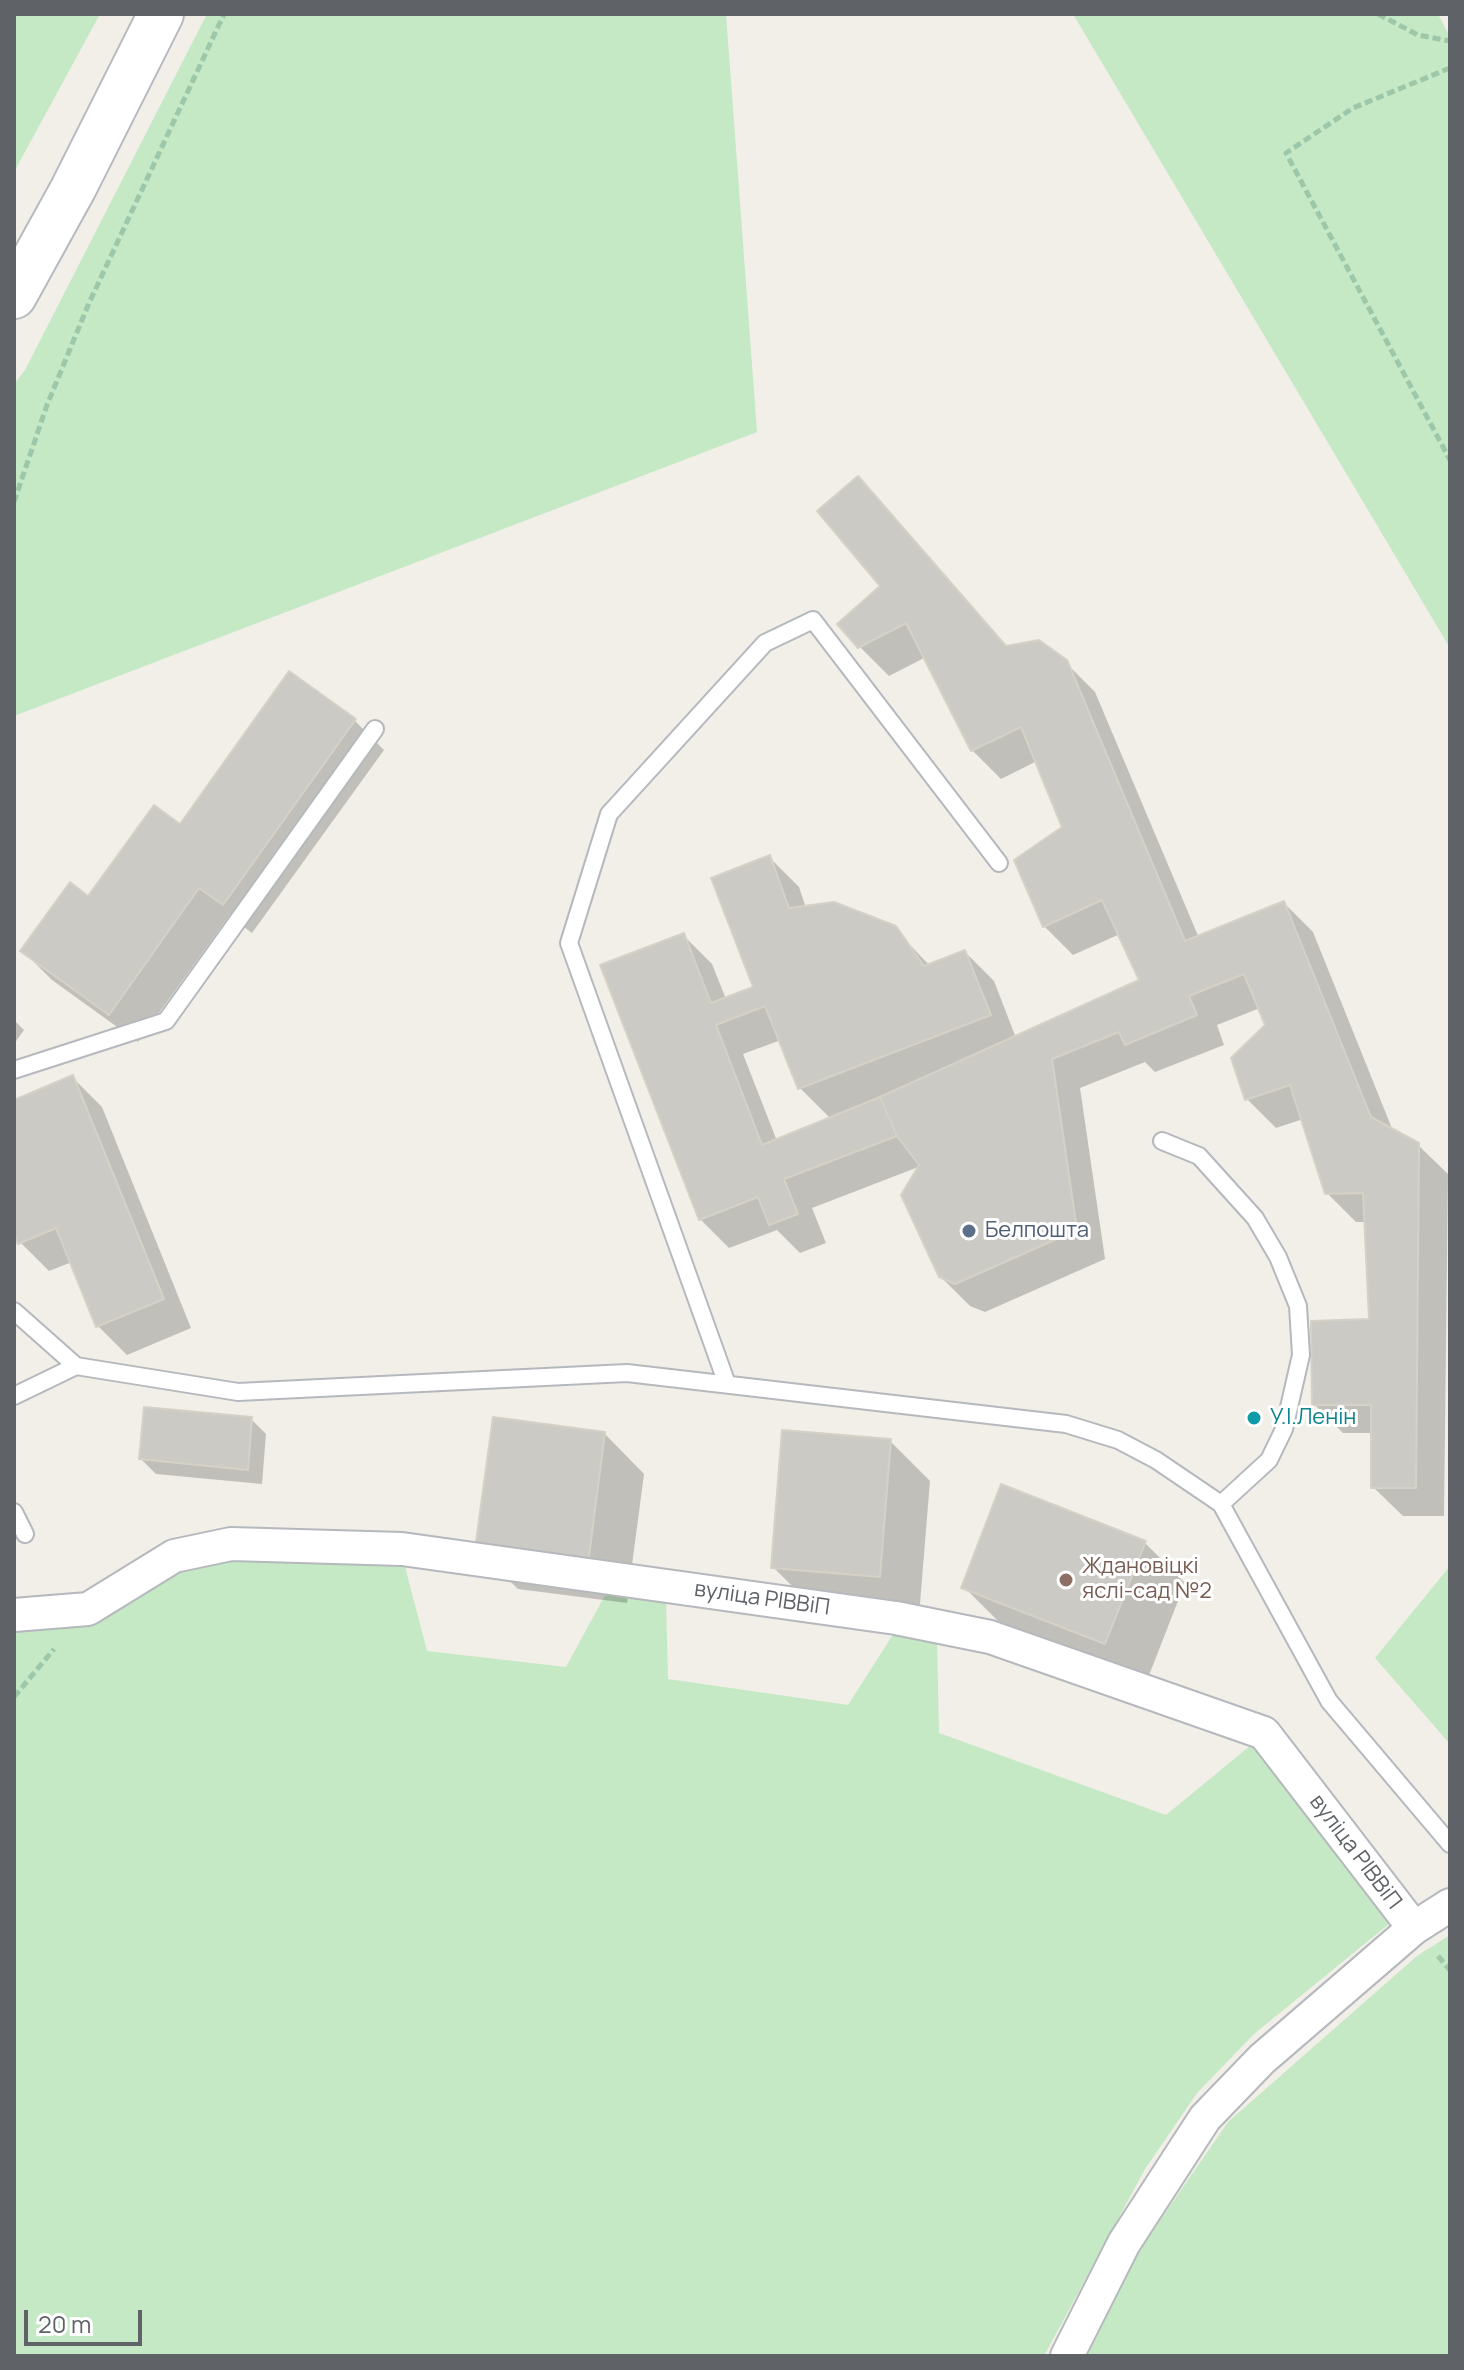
<!DOCTYPE html>
<html>
<head>
<meta charset="utf-8">
<style>
	body { margin:0 }
	#map { position:relative; width:1464px; height:2370px; overflow:hidden; background:#f1efe8; font-family:Manrope,sans-serif }
	canvas { display:block }
	.frame { position:absolute; inset:0; border:16px solid #5f6368; pointer-events:none }
	.scale { position:absolute; left:24px; top:2310px; width:118px; height:36px; box-sizing:border-box; border:4px solid #5f6368; border-top:0; padding-left:10px; font-size:24px; line-height:28px; white-space:nowrap; color:#5f6368; -webkit-text-stroke:6px #fff; paint-order:stroke }
</style>
</head>
<body>
<div id="map">
<canvas width="1464" height="2370"></canvas>
<div class="frame"></div>
<div class="scale">20 m</div>
</div>
<script>
const ctx = document.querySelector('canvas').getContext('2d');
ctx.lineJoin = 'round';
function fillPath(path, color) {
  ctx.fillStyle = color;
  ctx.fill(path, 'evenodd');
}
function shape(rows) {
  const path = new Path2D();
  for (const r of rows) {
    path.moveTo(r[0], r[1]);
    for (let i = 2; i < r.length; i += 2) path.lineTo(r[i], r[i + 1]);
  }
  return path;
}
function stroke(path, color, width, dash) {
  ctx.strokeStyle = color;
  ctx.lineWidth = width;
  ctx.lineCap = dash ? 'butt' : 'round';
  ctx.setLineDash(dash || []);
  ctx.stroke(path);
}
function write(font, color, halo, rows, align = 'center') {
  ctx.font = font + ' Manrope,sans-serif';
  ctx.lineWidth = 6;
  ctx.setLineDash([]);
  ctx.textBaseline = 'middle';
  ctx.strokeStyle = halo;
  ctx.fillStyle = color;
  for (const [text, x, y, turn = 0] of rows) {
    ctx.save();
    ctx.translate(x, y);
    ctx.rotate((+turn || 0) * Math.PI / 180);
    ctx.textAlign = isNaN(turn) ? turn : align;
    if (halo) ctx.strokeText(text, 0, 0);
    ctx.fillText(text, 0, 0);
    ctx.restore();
  }
}
fillPath(shape([
	[14,14,100,14,14,172],
	[207,14,726,14,757,432,14,716,14,384,25,370],
	[1073,14,1438,14,1450,37,1450,648],
	[403,1559,427,1651,566,1667,609,1588,666,1598,668,1679,848,1705,896,1630,937,1638,939,1733,1166,1815,1256,1741,1395,1919,1254,2034,1197,2093,1145,2169,1044,2356,14,2356,14,1621,181,1560],
	[1450,1566,1450,1744,1375,1658],
	[1450,1935,1450,2356,1087,2356,1139,2251,1228,2122,1417,1956]
]), '#c5e8c5');
fillPath(shape([
	[858,479,1008,647,1065,662,1095,692,1199,938,1284,903,1313,932,1393,1131,1418,1145,1448,1174,1444,1516,1403,1516,1373,1487,1373,1433,1343,1433,1314,1404,1371,1321,1367,1222,1356,1222,1327,1193,1303,1119,1276,1128,1247,1099,1268,1025,1260,1008,1217,1025,1224,1045,1155,1072,1145,1062,1080,1088,1105,1259,985,1312,970,1306,940,1276,921,1166,812,1208,826,1243,800,1253,777,1230,729,1248,700,1219,683,935,712,964,726,999,756,988,770,858,799,887,806,908,894,928,930,966,965,952,994,981,1016,1038,1141,981,1120,934,1073,955,1044,926,1064,828,1037,761,1001,779,972,750,926,657,889,676,860,647,883,587],
	[781,1040,800,1088,831,1119,777,1141,743,1054],
	[290,674,355,721,384,750,252,933,229,916,138,1042,52,980,23,951,180,827],
	[14,1020,24,1030,14,1044],
	[73,1078,102,1107,191,1328,127,1355,98,1326,72,1262,49,1271,20,1242,14,1227,14,1102],
	[251,1419,266,1434,262,1484,156,1474,141,1459],
	[604,1433,644,1474,627,1603,518,1589,477,1549],
	[890,1441,930,1481,919,1616,813,1607,773,1567],
	[1145,1543,1185,1583,1146,1683,1004,1627,964,1587]
]), '#0003');
const building = shape([
	[858,476,1006,646,1039,640,1067,660,1185,941,1284,901,1371,1117,1419,1143,1416,1488,1371,1488,1371,1405,1312,1405,1311,1321,1369,1319,1363,1193,1325,1194,1290,1085,1245,1100,1231,1058,1265,1025,1244,974,1189,996,1197,1015,1125,1045,1119,1032,1052,1059,1077,1230,955,1284,939,1277,901,1195,919,1165,897,1136,880,1097,1139,980,1102,900,1043,927,1014,860,1062,827,1021,727,971,751,906,623,858,648,837,624,880,586,817,511,858,476],
	[289,671,356,719,223,905,199,888,109,1015,20,951,70,882,88,896,154,805,180,824,289,671],
	[770,855,789,908,834,902,896,926,924,966,965,950,991,1015,798,1089,765,1006,716,1025,762,1145,880,1097,897,1136,784,1179,798,1214,769,1225,758,1197,699,1220,600,965,684,933,711,1003,753,987,711,878,770,855],
	[73,1075,164,1299,96,1327,56,1228,18,1244,14,1233,14,1100,73,1075],
	[144,1407,252,1417,248,1470,139,1459,144,1407],
	[493,1417,605,1432,588,1564,475,1549,493,1417],
	[782,1430,891,1439,880,1577,771,1568,782,1430],
	[1001,1484,1146,1541,1105,1644,961,1588,1001,1484]
]);
fillPath(building, '#cccac5');
stroke(building, '#d6d1c6', 2);
const lane = shape([
	[14,1070,166,1021,375,729],
	[1162,1141,1199,1156,1255,1218,1278,1257,1298,1306,1301,1355,1284,1429,1269,1460,1221,1504,1329,1701,1450,1844],
	[14,1311,76,1366],
	[727,1384,569,943,609,814,765,643,813,620,999,863],
	[14,1396,76,1366,238,1392,627,1373,1066,1424,1118,1440,1156,1460,1221,1504],
	[14,1512,25,1534]
]);
const street = shape([
	[14,1615,88,1609,174,1556,231,1544,402,1549,896,1618,990,1637,1264,1733,1414,1928],
	[1067,2356,1124,2243,1205,2118,1262,2059,1414,1928,1450,1905]
]);
const secondary = shape([
	[14,296,73,189,161,14]
]);
stroke(lane, '#b5b8bc', 20);
stroke(street, '#b5b8bc', 36);
stroke(secondary, '#b6babf', 48);
stroke(shape([
	[1378,14,1418,35,1450,41],
	[1450,68,1353,108,1286,153,1450,460],
	[14,502,47,405,89,303,224,14],
	[14,1697,54,1649],
	[1438,1956,1450,1970]
]), '#9cc7a9', 5, [8, 4]);
stroke(lane, '#fff', 16);
stroke(street, '#fff', 32);
stroke(secondary, '#fff', 44);
for (const [x, y, r, color] of [
	[969,1231,8,"#5c6f8a"],
	[1254,1418,8,"#0f9aa8"],
	[1066,1580,8,"#8d6e63"]
]) {
  const dot = new Path2D();
  dot.arc(x, y, r, 0, 2 * Math.PI);
  ctx.fillStyle = color;
  ctx.fill(dot);
  stroke(dot, '#fff', 3);
}
write('22px', '#4e5e75', '#fff', [
	["Белпошта",985,1231]
], 'left');
write('22px', '#0d838f', '#fff', [
	["У.І.Ленін",1270,1418]
], 'left');
write('22px', '#785e54', '#fff', [
	["Ждановіцкі",1082,1567],
	["яслі-сад №2",1082,1592]
], 'left');
write('22px', '#5f6368', '#fff', [
	["вуліца РІВВіП",762,1599,8],
	["вуліца РІВВіП",1355,1852,53]
]);
</script>
</body>
</html>
